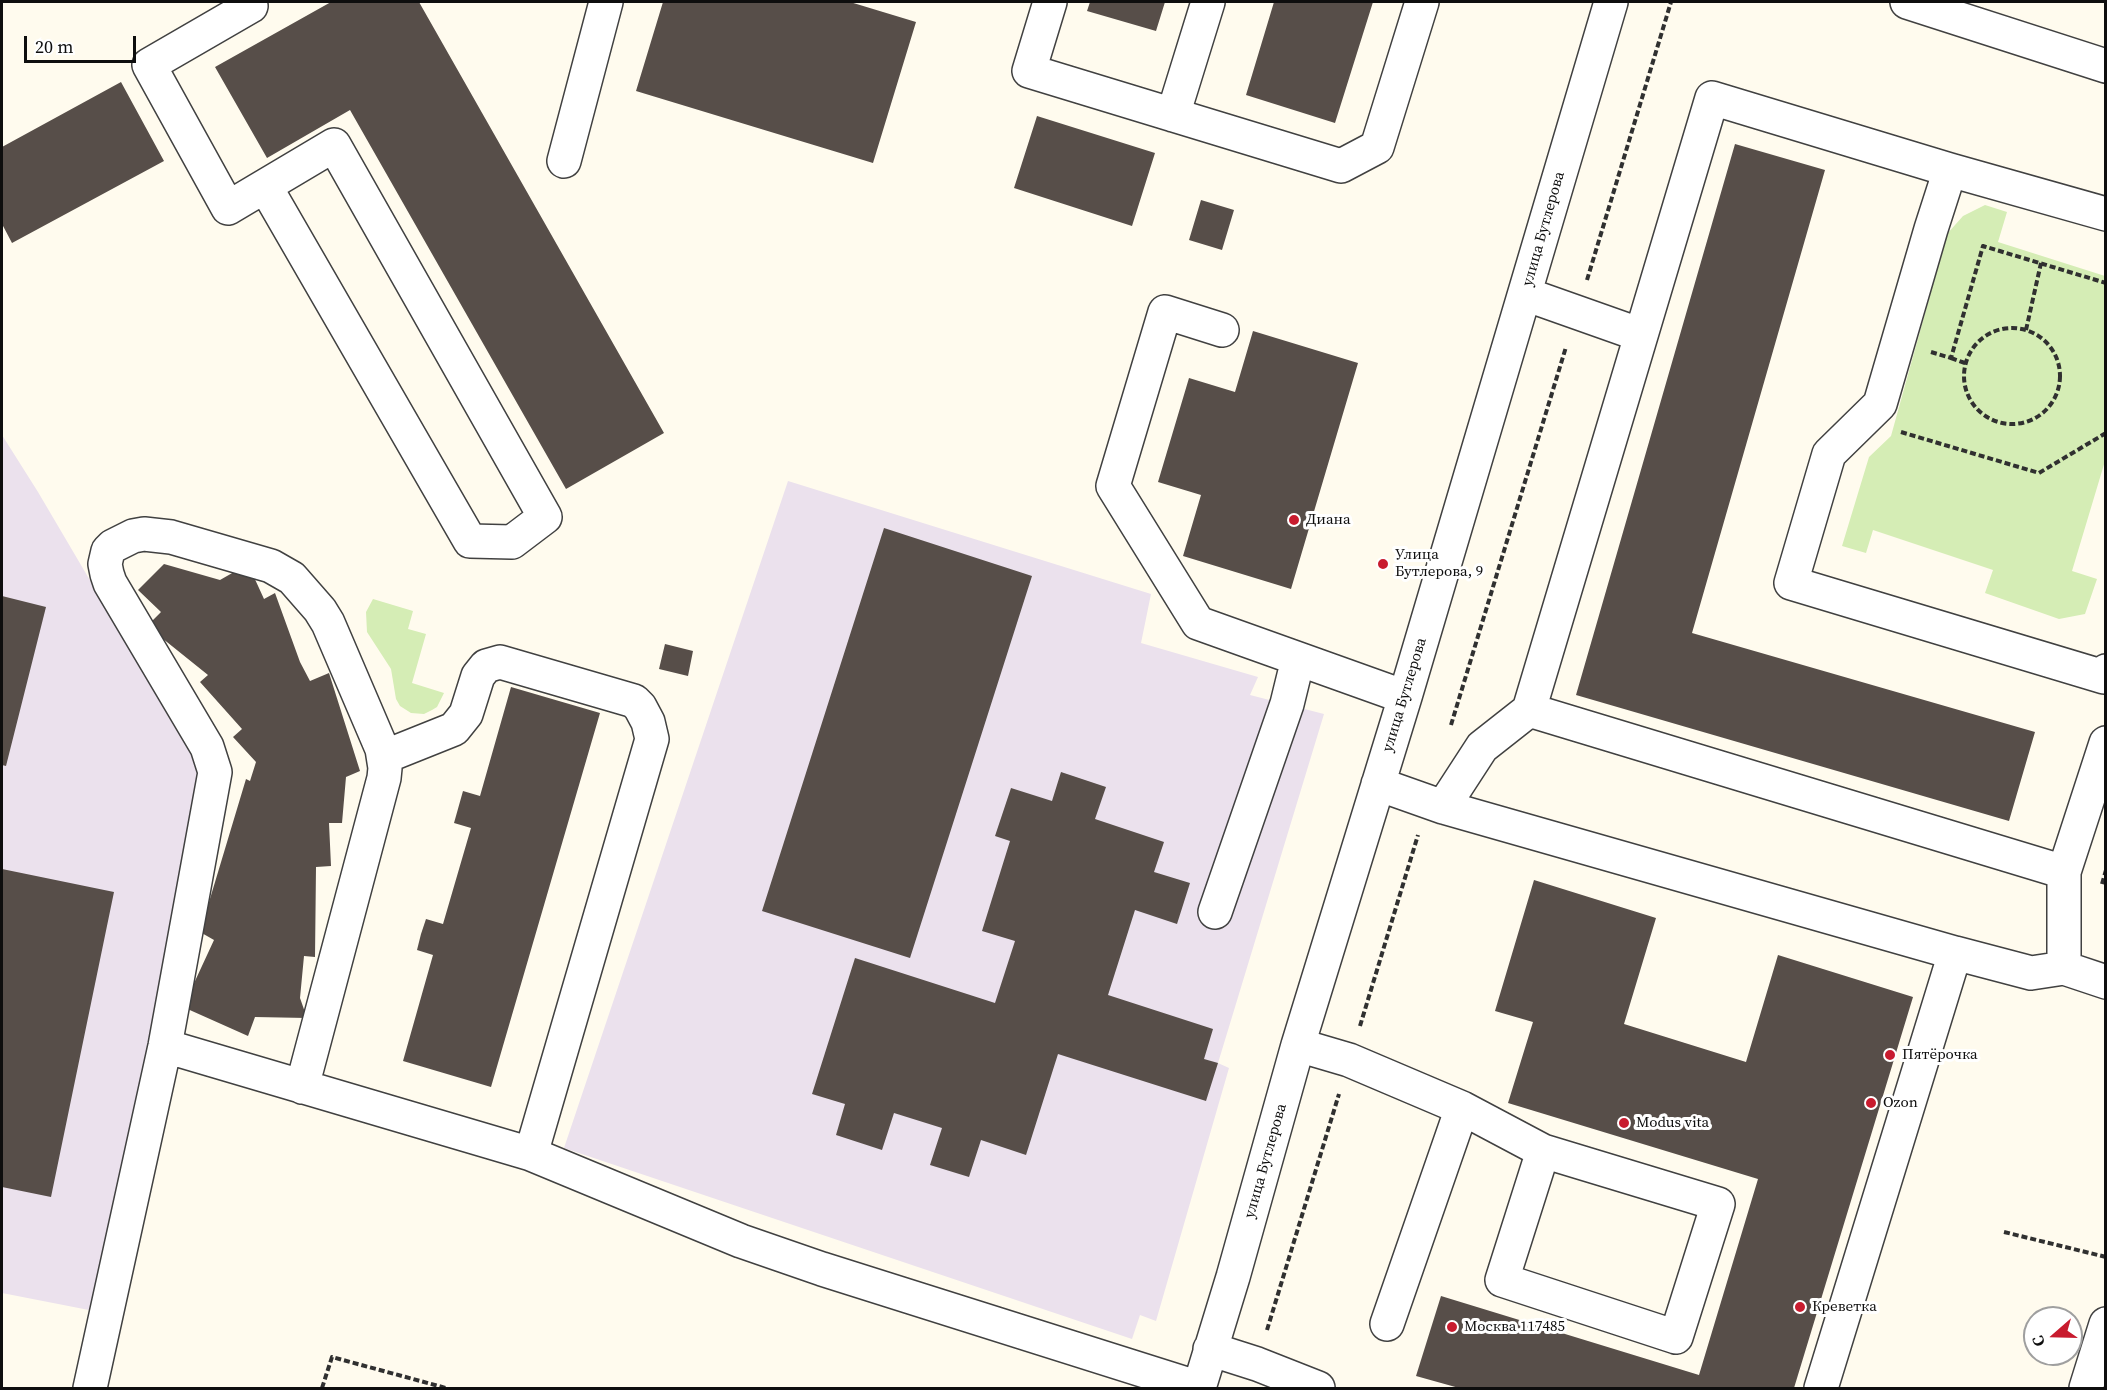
<!DOCTYPE html>
<html>
<head>
<meta charset="utf-8">
<style>
	body { margin:0 }
	#map { position:relative; width:2107px; height:1390px; overflow:hidden; background:#fffbee; font-family:"Source Serif 4",serif }
	canvas { display:block }
	.frame { position:absolute; inset:0; border:3px solid #0e0e0e; pointer-events:none }
	.north { position:absolute; left:2023px; top:1306px; width:60px; height:60px; box-sizing:border-box; background:#fff; border:2px solid #9f9f9f; border-radius:50%; rotate:250deg; font-size:16px; font-weight:700; line-height:24px; text-align:center; color:#0e0e0e }
	.north::after { content:''; display:block; margin:auto; width:21px; height:27px; background:#c81b2e; clip-path:polygon(50% 0,100% 100%,50% 72%,0 100%) }
	.scale { position:absolute; left:24px; top:36px; width:112px; height:27px; box-sizing:border-box; border:3px solid #0e0e0e; border-top:0; padding-left:8px; font-size:18px; line-height:21px; white-space:nowrap; color:#0e0e0e; -webkit-text-stroke:4px #fff; paint-order:stroke }
</style>
</head>
<body>
<div id="map">
<canvas width="2107" height="1390"></canvas>
<div class="frame"></div>
<div class="north">С</div>
<div class="scale">20 m</div>
</div>
<script>
const ctx = document.querySelector('canvas').getContext('2d');
ctx.lineJoin = 'round';
function fillPath(path, color) {
  ctx.fillStyle = color;
  ctx.fill(path, 'evenodd');
}
function shape(rows) {
  const path = new Path2D();
  for (const r of rows) {
    if (r.length === 3) {
      path.moveTo(r[0] + r[2], r[1]);
      path.arc(r[0], r[1], r[2], 0, 2 * Math.PI);
      continue;
    }
    path.moveTo(r[0], r[1]);
    for (let i = 2; i < r.length; i += 2) path.lineTo(r[i], r[i + 1]);
  }
  return path;
}
function stroke(path, color, width, dash) {
  ctx.strokeStyle = color;
  ctx.lineWidth = width;
  ctx.lineCap = dash ? 'butt' : 'round';
  ctx.setLineDash(dash || []);
  ctx.stroke(path);
}
function write(font, color, halo, rows, align = 'center') {
  ctx.font = font + ' "Source Serif 4",serif';
  ctx.lineWidth = 6;
  ctx.setLineDash([]);
  ctx.textBaseline = 'middle';
  ctx.strokeStyle = halo;
  ctx.fillStyle = color;
  for (const [text, x, y, turn = 0] of rows) {
    ctx.save();
    ctx.translate(x, y);
    ctx.rotate((+turn || 0) * Math.PI / 180);
    ctx.textAlign = isNaN(turn) ? turn : align;
    if (halo) ctx.strokeText(text, 0, 0);
    ctx.fillText(text, 0, 0);
    ctx.restore();
  }
}
fillPath(shape([
	[2,435,38,492,201,769,147,1057,94,1311,2,1293],
	[788,481,1151,594,1141,643,1258,677,1250,695,1324,714,1218,1063,1229,1068,1156,1321,1140,1315,1132,1339,564,1148]
]), '#ebe1ed');
fillPath(shape([
	[1985,205,2007,212,1998,242,2105,276,2105,461,2072,571,2097,579,2085,614,2059,619,1985,593,1993,570,1873,530,1866,553,1842,546,1869,457,1891,436,1947,234,1963,216],
	[373,599,413,611,408,629,426,634,412,683,444,693,437,707,432,710,424,714,411,713,400,706,396,699,391,669,367,632,366,612]
]), '#d5edb5');
fillPath(shape([
	[331,2,419,2,664,433,566,489,350,110,267,158,215,67],
	[663,2,850,2,916,22,873,163,636,91],
	[1090,2,1165,2,1156,31,1087,11],
	[1274,2,1373,2,1335,123,1246,95],
	[121,82,164,161,12,243,2,224,2,147],
	[1037,116,1155,153,1132,226,1014,188],
	[1735,144,1825,170,1692,633,2035,732,2009,821,1576,695],
	[1201,200,1234,210,1222,250,1189,240],
	[1253,331,1358,363,1291,589,1183,556,1201,495,1158,482,1189,378,1235,392],
	[884,528,1032,576,910,958,762,911],
	[164,564,220,580,248,564,264,599,275,593,300,662,310,681,329,673,360,771,346,777,342,823,329,823,331,866,316,867,315,957,304,956,300,998,307,1018,255,1017,248,1036,183,1007,214,940,200,932,246,779,250,781,256,762,233,737,242,729,200,682,208,675,147,626,161,612,138,590],
	[2,596,46,607,6,766,2,765],
	[665,644,693,651,688,676,659,669],
	[511,687,600,713,491,1087,403,1061,433,955,417,950,421,934,426,919,443,924,471,828,454,823,463,791,480,796],
	[1061,772,1106,787,1095,819,1164,842,1154,872,1190,883,1177,924,1135,910,1108,995,1213,1029,1204,1059,1218,1063,1206,1101,1058,1054,1026,1155,981,1140,969,1177,930,1165,942,1128,894,1113,882,1150,836,1135,845,1104,812,1094,855,958,995,1003,1015,941,982,931,1010,841,995,836,1011,788,1052,801],
	[2,869,114,892,51,1197,2,1187],
	[1534,880,1656,918,1624,1024,1746,1062,1778,955,1913,997,1794,1388,1459,1388,1416,1376,1441,1296,1699,1375,1758,1179,1508,1103,1533,1022,1495,1011]
]), '#574e49');
const minor = shape([
	[248,2,251,6,149,65,228,208,334,145,545,517,512,542,470,541,265,186],
	[1050,2,1029,71,1341,166,1377,147,1422,2],
	[1907,2,2106,66],
	[1173,115,1208,2],
	[564,161,606,2],
	[1950,170,1931,229,1880,404,1829,454,1791,583,2104,677,2106,671],
	[1525,294,1641,335],
	[1222,330,1165,312,1113,486,1198,623,1405,697],
	[1378,784,1443,807,1955,953,1821,1388],
	[1443,807,1482,747,1529,710],
	[2064,872,1529,710,1712,98,1950,170,2106,214],
	[1215,912,1287,704,1298,659],
	[1955,953,2031,973,2064,968,2106,982],
	[2064,968,2064,872,2106,743],
	[1298,1045,1349,1060,1462,1108,1543,1151,1718,1204,1676,1337,1502,1280,1543,1151],
	[165,1046,531,1154,652,739,648,722,640,707,634,701,500,662,486,666,478,676,466,714,454,729,384,757],
	[531,1154,741,1241,822,1269,1199,1388],
	[1387,1324,1462,1108],
	[1210,1349,1257,1364,1318,1388],
	[90,1388,165,1046,215,772,207,747,110,583,107,574,105,564,108,551,113,546,133,536,144,534,171,537,271,566,292,578,320,610,328,623,382,749,385,768,384,778,302,1087],
	[1199,1388,1233,1277,1298,1045,1405,697,1611,2],
	[2086,1388,2106,1324]
]);
stroke(minor, '#414141', 36);
stroke(shape([
	[1587,280,1671,2],
	[2012,376,48],
	[2026,330,2041,263],
	[1931,352,1951,358,1983,246,2106,283],
	[1951,358,1965,363],
	[1901,432,2039,473,2106,433],
	[1451,725,1566,347],
	[2102,884,2106,870],
	[1360,1026,1418,835],
	[2004,1232,2106,1257],
	[1267,1330,1339,1094],
	[322,1388,332,1357,446,1388]
]), '#303030', 4, [6, 3]);
stroke(minor, '#fff', 33);
for (const [x, y, r, color] of [
	[1294,520,6,"#c81b2e"],
	[1383,564,6,"#c81b2e"],
	[1890,1055,6,"#c81b2e"],
	[1871,1103,6,"#c81b2e"],
	[1624,1123,6,"#c81b2e"],
	[1800,1307,6,"#c81b2e"],
	[1452,1327,6,"#c81b2e"]
]) {
  const dot = new Path2D();
  dot.arc(x, y, r, 0, 2 * Math.PI);
  ctx.fillStyle = color;
  ctx.fill(dot);
  stroke(dot, '#fff', 2);
}
write('15px', '#0e0e0e', '#fff', [
	["улица Бутлерова",1544,229,-74],
	["улица Бутлерова",1405,695,-73],
	["улица Бутлерова",1266,1161,-74]
]);
write('15px', '#0e0e0e', '#fff', [
	["Диана",1306,520],
	["Улица",1395,555],
	["Бутлерова, 9",1395,572],
	["Пятёрочка",1902,1055],
	["Ozon",1883,1103],
	["Modus vita",1636,1123],
	["Креветка",1812,1307],
	["Москва 117485",1464,1327]
], 'left');
</script>
</body>
</html>
